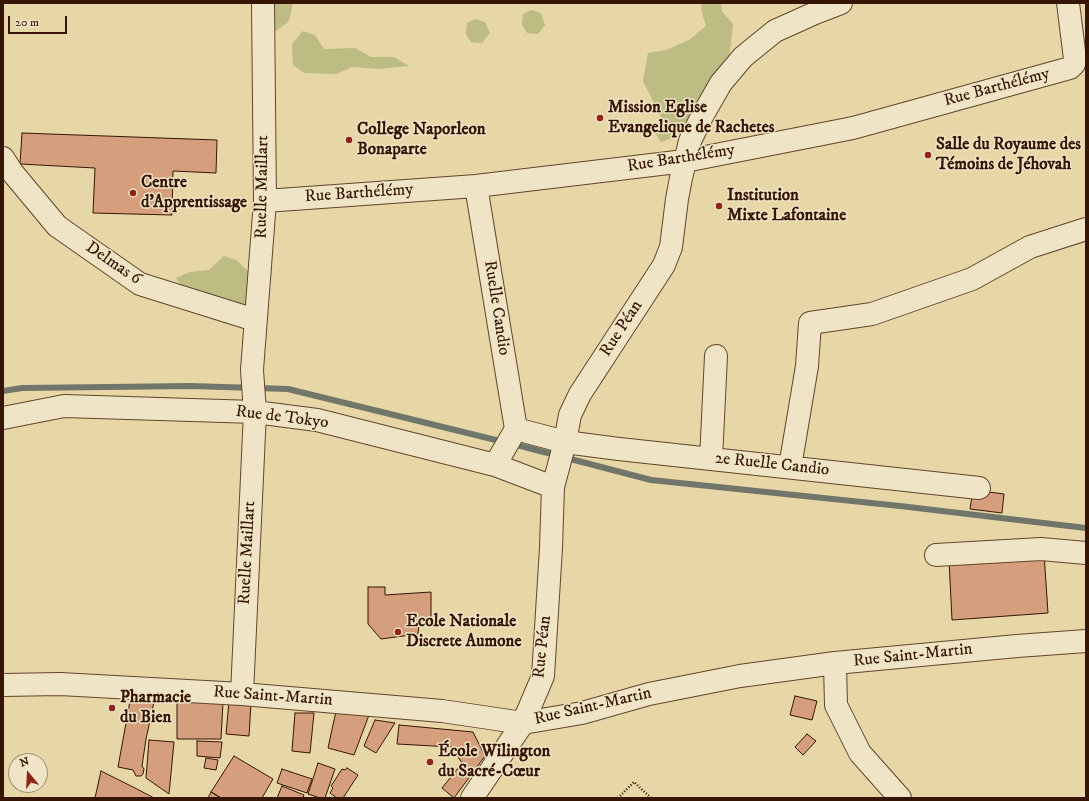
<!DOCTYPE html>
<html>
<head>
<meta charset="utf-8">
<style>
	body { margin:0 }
	#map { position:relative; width:1089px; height:801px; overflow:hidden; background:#e7d6a6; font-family:"IM FELL DW Pica",serif }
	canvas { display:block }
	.frame { position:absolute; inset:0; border:4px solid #361504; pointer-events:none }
	.north { position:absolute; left:8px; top:753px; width:40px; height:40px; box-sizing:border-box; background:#efe4c5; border:1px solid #a59178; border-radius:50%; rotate:342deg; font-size:11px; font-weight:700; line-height:16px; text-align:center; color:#361504 }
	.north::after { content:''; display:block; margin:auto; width:14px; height:18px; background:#8f2418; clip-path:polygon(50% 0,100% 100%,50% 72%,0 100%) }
	.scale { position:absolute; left:8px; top:16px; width:59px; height:18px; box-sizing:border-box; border:2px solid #361504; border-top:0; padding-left:5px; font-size:12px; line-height:14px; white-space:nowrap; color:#361504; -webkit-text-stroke:3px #efe4c5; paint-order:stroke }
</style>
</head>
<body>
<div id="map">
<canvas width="1089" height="801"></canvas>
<div class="frame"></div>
<div class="north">N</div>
<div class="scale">20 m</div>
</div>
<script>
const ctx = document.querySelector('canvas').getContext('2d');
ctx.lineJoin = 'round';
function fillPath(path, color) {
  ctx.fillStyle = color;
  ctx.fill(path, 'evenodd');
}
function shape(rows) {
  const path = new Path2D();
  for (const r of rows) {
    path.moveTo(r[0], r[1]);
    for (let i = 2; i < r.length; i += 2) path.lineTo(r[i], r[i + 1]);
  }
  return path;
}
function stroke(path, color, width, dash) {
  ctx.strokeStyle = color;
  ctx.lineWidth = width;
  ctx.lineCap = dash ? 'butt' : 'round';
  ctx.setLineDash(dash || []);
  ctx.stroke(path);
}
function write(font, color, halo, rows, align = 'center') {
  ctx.font = font + ' "IM FELL DW Pica",serif';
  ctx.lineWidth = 3;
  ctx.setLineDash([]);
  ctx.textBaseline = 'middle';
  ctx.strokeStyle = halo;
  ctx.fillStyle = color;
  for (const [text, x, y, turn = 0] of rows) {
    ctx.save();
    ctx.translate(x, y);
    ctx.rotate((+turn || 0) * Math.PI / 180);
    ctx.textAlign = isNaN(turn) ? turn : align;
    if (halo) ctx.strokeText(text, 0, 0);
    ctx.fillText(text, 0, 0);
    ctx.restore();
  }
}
fillPath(shape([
	[261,3,293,3,289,21,272,34],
	[702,3,721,3,722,11,733,24,729,59,704,94,683,126,672,138,661,142,653,130,661,117,643,81,648,53,666,50,689,40,706,26,701,9],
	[531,10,541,13,545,25,538,34,527,33,522,25,523,14],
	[475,19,485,22,490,33,482,43,471,42,466,34,467,23],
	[303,31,315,35,324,49,355,48,371,57,394,57,409,66,379,69,352,67,336,74,304,73,293,65,292,44],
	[224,256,236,260,247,270,250,282,249,301,245,311,185,292,176,278,190,272,209,270]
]), '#bcbc83');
stroke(shape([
	[3,391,22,388,191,386,288,389,504,442],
	[513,444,651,480,900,506,1086,528]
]), '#71766b', 6);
const building = shape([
	[22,133,217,140,216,173,173,171,172,215,93,213,95,168,20,164,22,133],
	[973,490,1004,494,1002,513,970,509,973,490],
	[1044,553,1048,613,952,620,949,560,1044,553],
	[368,587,385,587,385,595,431,592,431,623,419,625,418,634,381,639,368,624,368,587],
	[795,696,817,701,812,720,790,715,795,696],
	[130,701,154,702,146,739,142,766,144,769,143,774,141,776,136,776,133,770,118,767,130,701],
	[229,701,251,703,249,736,226,734,229,701],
	[177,702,223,702,221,739,177,739,177,702],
	[336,711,369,715,354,755,328,748,336,711],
	[295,713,314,713,310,753,292,751,295,713],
	[375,720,395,723,376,753,364,746,375,720],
	[399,725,473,732,485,756,454,798,442,788,462,763,452,747,397,744,399,725],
	[807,734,816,741,803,755,795,747,807,734],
	[149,740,174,742,169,794,146,778,149,740],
	[197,741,222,742,220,758,197,756,197,741],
	[234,756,273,779,262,798,221,798,211,792,234,756],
	[206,758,218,760,216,770,204,768,206,758],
	[318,763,335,769,325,798,320,798,308,794,318,763],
	[347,768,358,775,343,798,337,798,330,793,333,788,331,786,342,769,345,770,347,768],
	[282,769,312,779,307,793,277,783,282,769],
	[101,771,137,789,154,798,95,798,101,771],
	[282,786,304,795,303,798,277,798,282,786],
	[211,792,221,798,208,798,211,792]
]);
fillPath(building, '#d59e7c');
stroke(building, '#361504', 1);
const minor = shape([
	[3,158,12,172,57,226,140,284,255,320],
	[476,186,516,429],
	[265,201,476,186,685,161,853,128,1070,68,1074,64,1075,59,1068,3],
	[3,418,64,406,255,412,317,420,495,465,553,487],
	[516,429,565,442,619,449,979,488],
	[711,459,716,356],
	[495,465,516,429],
	[790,467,807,366,810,323,872,314,972,279,1030,247,1086,229],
	[936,555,1041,549,1086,553],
	[835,663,836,705,860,753,900,798],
	[3,685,60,684,242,694,442,711,523,723,582,713,649,694,740,676,835,663,1017,646,1086,641],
	[242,694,255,412,252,370,265,201,263,3],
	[472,798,523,723,543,676,551,548,553,487,565,442,570,415,580,394,664,265,671,247,677,199,681,178,690,141,701,118,721,83,743,57,775,31,815,13,841,3]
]);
stroke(minor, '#62452c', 24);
stroke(shape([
	[618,798,634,782,651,798]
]), '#361504', 2.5, [1, 2]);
stroke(minor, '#efe4c5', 22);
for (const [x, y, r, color] of [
	[600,118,4,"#8f2418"],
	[349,140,4,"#8f2418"],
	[928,155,4,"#8f2418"],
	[133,193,4,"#8f2418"],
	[719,206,4,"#8f2418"],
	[398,632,4,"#8f2418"],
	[112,708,4,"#8f2418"],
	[430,762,4,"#8f2418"]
]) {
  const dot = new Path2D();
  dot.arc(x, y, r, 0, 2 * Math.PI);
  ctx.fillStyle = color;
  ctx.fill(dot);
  stroke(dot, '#efe4c5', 1.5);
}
write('17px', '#361504', '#efe4c5', [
	["Rue Barthélémy",997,88,-15],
	["Rue Barthélémy",681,159,-9],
	["Ruelle Maillart",263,187,-89],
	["Rue Barthélémy",359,194,-4],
	["Delmas 6",113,264,34],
	["Ruelle Candio",496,308,81],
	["Rue Péan",622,329,-57],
	["Rue de Tokyo",282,418,7],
	["2e Ruelle Candio",772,465,6],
	["Ruelle Maillart",248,553,-87],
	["Rue Péan",543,647,-84],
	["Rue Saint-Martin",913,656,-6],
	["Rue Saint-Martin",273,697,4],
	["Rue Saint-Martin",593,707,-13]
]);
write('bold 17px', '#361504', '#efe4c5', [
	["Mission Eglise",608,108],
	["Evangelique de Rachetes",608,128],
	["College Naporleon",357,130],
	["Bonaparte",357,150],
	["Salle du Royaume des",936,145],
	["Témoins de Jéhovah",936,165],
	["Centre",141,183],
	["d'Apprentissage",141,203],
	["Institution",727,196],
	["Mixte Lafontaine",727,216],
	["Ecole Nationale",406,622],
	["Discrete Aumone",406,642],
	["Pharmacie",120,698],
	["du Bien",120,718],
	["École Wilington",438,752],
	["du Sacré-Cœur",438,772]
], 'left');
</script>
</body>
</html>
